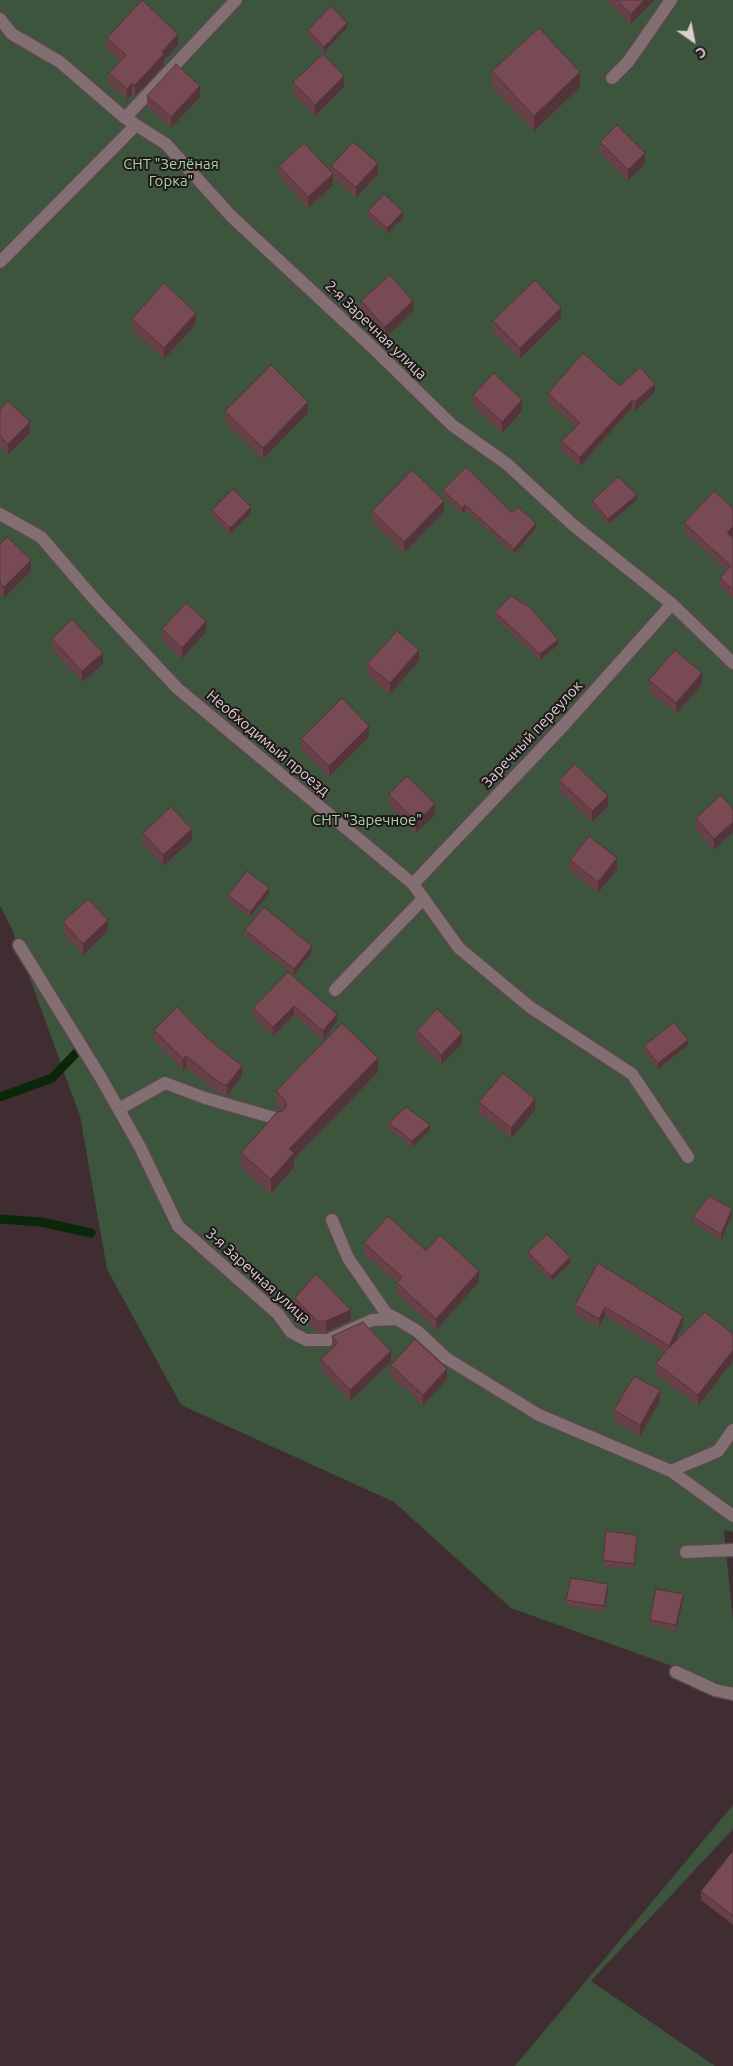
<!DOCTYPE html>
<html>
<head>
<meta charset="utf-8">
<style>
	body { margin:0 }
	#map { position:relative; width:733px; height:2066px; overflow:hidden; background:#3f2d31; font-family:Ubuntu,sans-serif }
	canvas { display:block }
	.north { position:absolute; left:668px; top:15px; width:50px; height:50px; -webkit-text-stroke:4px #20181a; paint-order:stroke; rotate:147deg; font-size:14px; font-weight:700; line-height:20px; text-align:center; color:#dacfd0 }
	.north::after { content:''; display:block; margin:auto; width:18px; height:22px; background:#dacfd0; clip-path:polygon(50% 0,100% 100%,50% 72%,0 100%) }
</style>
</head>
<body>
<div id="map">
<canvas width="733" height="2066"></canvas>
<div class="north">С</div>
</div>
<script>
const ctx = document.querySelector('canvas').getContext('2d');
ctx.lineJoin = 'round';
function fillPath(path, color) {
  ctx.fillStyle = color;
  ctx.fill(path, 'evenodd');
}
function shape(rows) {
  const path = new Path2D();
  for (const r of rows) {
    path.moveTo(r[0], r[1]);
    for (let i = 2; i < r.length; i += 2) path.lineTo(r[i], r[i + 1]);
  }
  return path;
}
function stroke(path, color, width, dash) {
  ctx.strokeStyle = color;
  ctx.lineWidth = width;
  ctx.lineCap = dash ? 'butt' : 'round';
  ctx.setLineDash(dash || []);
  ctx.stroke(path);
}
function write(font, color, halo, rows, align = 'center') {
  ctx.font = font + ' Ubuntu,sans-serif';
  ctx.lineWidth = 4;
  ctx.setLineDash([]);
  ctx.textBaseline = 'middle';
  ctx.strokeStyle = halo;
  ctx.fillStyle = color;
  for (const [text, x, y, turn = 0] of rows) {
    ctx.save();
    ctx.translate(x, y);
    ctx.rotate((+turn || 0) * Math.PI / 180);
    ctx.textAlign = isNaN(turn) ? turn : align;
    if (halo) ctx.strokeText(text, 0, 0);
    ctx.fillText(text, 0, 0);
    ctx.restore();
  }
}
fillPath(shape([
	[0,0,733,0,733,1532,724,1530,733,1620,733,1688,511,1608,394,1502,181,1405,107,1269,80,1116,12,929,0,905],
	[733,1805,733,1829,591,1981,715,2066,515,2066]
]), '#3d553c');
stroke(shape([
	[0,1097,52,1078,79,1050],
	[0,1219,41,1222,91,1233]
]), '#0a270a', 9);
const minor = shape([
	[0,19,12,34,60,62,125,118,166,144,231,216,370,345,452,425,507,464,572,524,672,604,733,663],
	[612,78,628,62,671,0],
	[125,118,236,0],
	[0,262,136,125],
	[0,514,41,537,95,600,177,688,413,884,459,948,530,1007,632,1074,688,1157],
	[413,884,563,726,672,604],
	[19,945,101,1078,140,1147,178,1226,278,1314,291,1332,306,1340,328,1340,372,1320,397,1319,417,1331,446,1358,539,1415,671,1471,733,1516],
	[335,990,423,899],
	[119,1109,165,1083,205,1098,278,1119],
	[332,1220,348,1258,386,1313,397,1319],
	[671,1471,718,1451,733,1430],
	[686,1552,733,1550],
	[676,1672,715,1690,733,1694]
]);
stroke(minor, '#58494c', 15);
stroke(minor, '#836f72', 12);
fillPath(shape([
	[606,0,655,0,631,24],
	[347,28,324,52,308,36,308,30],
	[107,38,178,45,164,60,164,65,135,96,132,94,127,100,109,84,109,73,120,61,107,49],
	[492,71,580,87,534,131,492,87],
	[293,82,344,87,315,116,293,93],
	[147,96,200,97,171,128,147,107],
	[600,142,645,164,628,181,600,153],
	[279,166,331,172,331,166,378,174,356,198,333,178,333,185,308,208,279,177],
	[368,211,403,218,387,234,368,217],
	[361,301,413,312,385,338,361,312],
	[561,318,520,359,493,332,493,321],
	[132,319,196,324,164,359,132,330],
	[620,386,655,392,635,411,632,408,580,466,561,450,561,441,576,427,548,402,548,393],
	[473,395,522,411,502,433,473,406],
	[0,410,30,433,8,455,0,447],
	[225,411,308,413,263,459,225,422],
	[443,490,512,513,536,528,514,554,465,510,462,514,443,496],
	[637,500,608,524,592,506,592,501],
	[212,510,251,513,230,534,212,516],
	[372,511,444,512,404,553,372,522],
	[684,523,732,537,733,538,733,598,720,586,720,578,727,571,684,532],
	[0,544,31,571,4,598,0,594],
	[495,612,558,645,540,660,495,618],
	[162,629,206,632,182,659,162,640],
	[52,639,103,664,82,682,52,650],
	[419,661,390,694,367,675,367,664],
	[649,680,702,684,676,714,649,691],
	[369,737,329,777,301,750,301,739],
	[559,780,608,806,592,822,559,791],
	[389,794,435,815,416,833,389,805],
	[733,809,733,832,714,850,696,829,696,818],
	[143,833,192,840,163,866,143,844],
	[570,860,617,869,598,893,570,871],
	[269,894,250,917,228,900,228,895],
	[63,922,108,931,83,955,63,933],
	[245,930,312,952,294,975,245,936],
	[288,972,337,1022,323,1040,294,1015,273,1036,253,1017,253,1008],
	[154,1030,242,1076,227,1096,220,1094,186,1067,183,1070,154,1041],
	[417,1030,462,1044,441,1065,417,1041],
	[688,1045,658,1069,644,1052,644,1046],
	[378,1072,294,1159,294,1167,271,1194,241,1168,241,1153,282,1111,276,1105,276,1091],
	[479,1102,535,1110,511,1139,479,1113],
	[389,1123,430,1130,412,1147,389,1129],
	[732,1215,721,1240,693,1223,693,1217],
	[364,1243,426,1251,479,1282,436,1330,397,1294,397,1283,364,1254],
	[528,1252,570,1263,551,1281,528,1258],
	[598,1263,683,1325,675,1342,705,1312,698,1406,656,1374,656,1363,665,1352,605,1316,599,1327,575,1314,575,1305],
	[295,1298,351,1320,326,1332,317,1332,295,1309],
	[332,1336,391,1362,350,1401,321,1370,321,1359,333,1348,332,1347],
	[391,1365,447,1379,423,1406,391,1376],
	[660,1401,640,1436,614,1421,614,1410],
	[637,1540,634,1569,603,1566,603,1560],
	[608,1590,604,1612,566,1605,566,1600],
	[683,1600,676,1631,650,1625,650,1620],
	[733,1851,733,1925,701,1900,701,1891]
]), '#674048');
fillPath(shape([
	[644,0,655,0,631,24,631,14],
	[347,23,347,28,324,52,324,47],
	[178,34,178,45,164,60,164,65,135,96,135,85,162,52],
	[580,72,580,87,534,131,534,116],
	[344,76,344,87,315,116,315,105],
	[132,83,132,94,127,100,127,89],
	[200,86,200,97,171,128,171,117],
	[645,153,645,164,628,181,628,170],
	[378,163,378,174,356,198,356,187],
	[333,174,333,185,308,208,308,197],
	[403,212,403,218,387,234,387,228],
	[413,301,413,312,385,338,385,327],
	[561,308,561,318,520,359,520,348],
	[196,313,196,324,164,359,164,348],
	[655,384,655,392,635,411,635,402],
	[522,400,522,411,502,433,502,422],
	[632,400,632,408,580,466,580,457],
	[308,402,308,413,263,459,263,448],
	[30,422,30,433,8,455,8,444],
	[637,495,637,500,608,524,608,519],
	[444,501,444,512,404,553,404,542],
	[465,505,465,510,462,514,462,508],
	[251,507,251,513,230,534,230,528],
	[536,523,536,528,514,554,514,549],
	[733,527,733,536,727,542,727,533],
	[31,560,31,571,4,598,4,587],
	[206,621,206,632,182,659,182,648],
	[558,640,558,645,540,660,540,654],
	[419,650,419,661,390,694,390,683],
	[103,653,103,664,82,682,82,671],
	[702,673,702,684,676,714,676,703],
	[369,726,369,737,329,777,329,766],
	[608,796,608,806,592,822,592,811],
	[435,804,435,815,416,833,416,822],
	[733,822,733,832,714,850,714,839],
	[192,829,192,840,163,866,163,855],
	[617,858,617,869,598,893,598,882],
	[269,888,269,894,250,917,250,912],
	[108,920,108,931,83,955,83,944],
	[312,946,312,952,294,975,294,969],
	[294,1006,294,1015,273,1036,273,1027],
	[337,1014,337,1022,323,1040,323,1031],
	[462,1033,462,1044,441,1065,441,1055],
	[688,1040,688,1045,658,1069,658,1063],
	[186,1056,186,1067,183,1070,183,1059],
	[378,1058,378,1072,294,1159,294,1167,271,1194,271,1179,289,1149],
	[242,1066,242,1076,227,1096,227,1085],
	[535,1099,535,1110,511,1139,511,1128],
	[430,1125,430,1130,412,1147,412,1141],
	[732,1209,732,1215,721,1240,721,1234],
	[570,1257,570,1263,551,1281,551,1276],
	[479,1271,479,1282,436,1330,436,1319],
	[605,1307,605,1316,599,1327,599,1319],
	[351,1310,351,1320,326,1332,326,1321],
	[683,1316,683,1325,669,1354,669,1346],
	[733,1350,733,1361,698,1406,698,1395],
	[391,1351,391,1362,350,1401,350,1390],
	[447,1369,447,1379,423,1406,423,1395],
	[660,1390,660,1401,640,1436,640,1425],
	[637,1535,637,1540,634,1569,634,1564],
	[608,1584,608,1590,604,1612,604,1606],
	[683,1594,683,1600,676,1631,676,1625]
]), '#54343b');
const building = shape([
	[142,0,178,34,162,52,164,54,135,85,132,83,127,89,109,73,126,55,107,38,142,0],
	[617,0,644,0,631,14,617,0],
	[331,6,347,23,324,47,308,30,331,6],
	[539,28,580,72,534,116,492,71,539,28],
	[323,54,344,76,315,105,293,82,323,54],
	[176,64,200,86,171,117,147,96,176,64],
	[617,125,645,153,628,170,600,142,617,125],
	[353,142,378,163,356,187,331,166,353,142],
	[304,143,333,174,308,197,279,166,304,143],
	[384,194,403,212,387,228,368,211,384,194],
	[390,275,413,301,385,327,361,301,390,275],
	[535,280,561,308,520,348,493,321,535,280],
	[164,283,196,313,164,348,132,319,164,283],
	[583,353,620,386,640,367,655,384,635,402,632,400,580,457,561,441,580,423,548,393,583,353],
	[271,365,308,402,263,448,225,411,271,365],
	[494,373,522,400,502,422,473,395,494,373],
	[8,401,30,422,8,444,0,436,0,410,8,401],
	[466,467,512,513,518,507,536,523,514,549,465,505,462,508,443,490,466,467],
	[412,470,444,501,404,542,372,511,412,470],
	[618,477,637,495,608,519,592,501,618,477],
	[233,489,251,507,230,528,212,510,233,489],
	[714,491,733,508,733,527,727,533,733,538,733,590,720,578,731,566,684,523,714,491],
	[7,537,31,560,4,587,0,583,0,544,7,537],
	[511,596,531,608,558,640,540,654,495,612,511,596],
	[186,603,206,621,182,648,162,629,186,603],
	[72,619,103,653,82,671,52,639,72,619],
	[397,631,419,650,390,683,367,664,397,631],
	[675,650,702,673,676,703,649,680,675,650],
	[342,698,369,726,329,766,301,739,342,698],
	[575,764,608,796,592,811,559,780,575,764],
	[407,776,435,804,416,822,389,794,407,776],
	[721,795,733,809,733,822,714,839,696,818,721,795],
	[171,807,192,829,163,855,143,833,171,807],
	[589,836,617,858,598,882,570,860,589,836],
	[247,871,269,888,250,912,228,895,247,871],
	[88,899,108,920,83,944,63,922,88,899],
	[264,907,312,946,294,969,245,930,264,907],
	[288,972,337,1014,323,1031,294,1006,273,1027,253,1008,288,972],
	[177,1007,206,1037,242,1066,227,1085,220,1083,186,1056,183,1059,154,1030,177,1007],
	[437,1009,462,1033,441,1055,417,1030,437,1009],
	[674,1022,688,1040,658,1063,644,1046,674,1022],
	[342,1023,378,1058,289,1149,294,1153,271,1179,241,1153,277,1112,283,1111,286,1107,286,1101,276,1091,342,1023],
	[503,1073,535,1099,511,1128,479,1102,503,1073],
	[406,1107,430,1125,412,1141,389,1123,406,1107],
	[709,1196,732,1209,721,1234,693,1217,709,1196],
	[388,1216,426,1251,440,1235,479,1271,436,1319,397,1283,402,1277,364,1243,388,1216],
	[547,1234,570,1257,551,1276,528,1252,547,1234],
	[598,1263,683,1316,669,1346,605,1307,599,1319,575,1305,598,1263],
	[316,1274,351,1310,326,1321,317,1321,295,1298,316,1274],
	[705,1312,733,1334,733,1350,698,1395,656,1363,666,1351,705,1312],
	[363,1322,391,1351,350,1390,321,1359,338,1343,332,1336,363,1322],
	[415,1339,447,1369,423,1395,391,1365,415,1339],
	[634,1376,660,1390,640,1425,614,1410,634,1376],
	[606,1531,637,1535,634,1564,603,1560,606,1531],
	[571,1578,608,1584,604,1606,566,1600,571,1578],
	[656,1589,683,1594,676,1625,650,1620,656,1589],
	[733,1851,733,1916,701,1891,733,1851]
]);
fillPath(building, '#784b54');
stroke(building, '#54343b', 1);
write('15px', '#a2d69f', '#20181a', [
	["СНТ \"Зелёная",171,164],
	["Горка\"",171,181],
	["СНТ \"Заречное\"",367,820]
]);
write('15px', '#dacfd0', '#20181a', [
	["2-я Заречная улица",376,330,44],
	["Заречный переулок",532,734,-47],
	["Необходимый проезд",268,743,40],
	["3-я Заречная улица",258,1276,42]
]);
</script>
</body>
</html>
